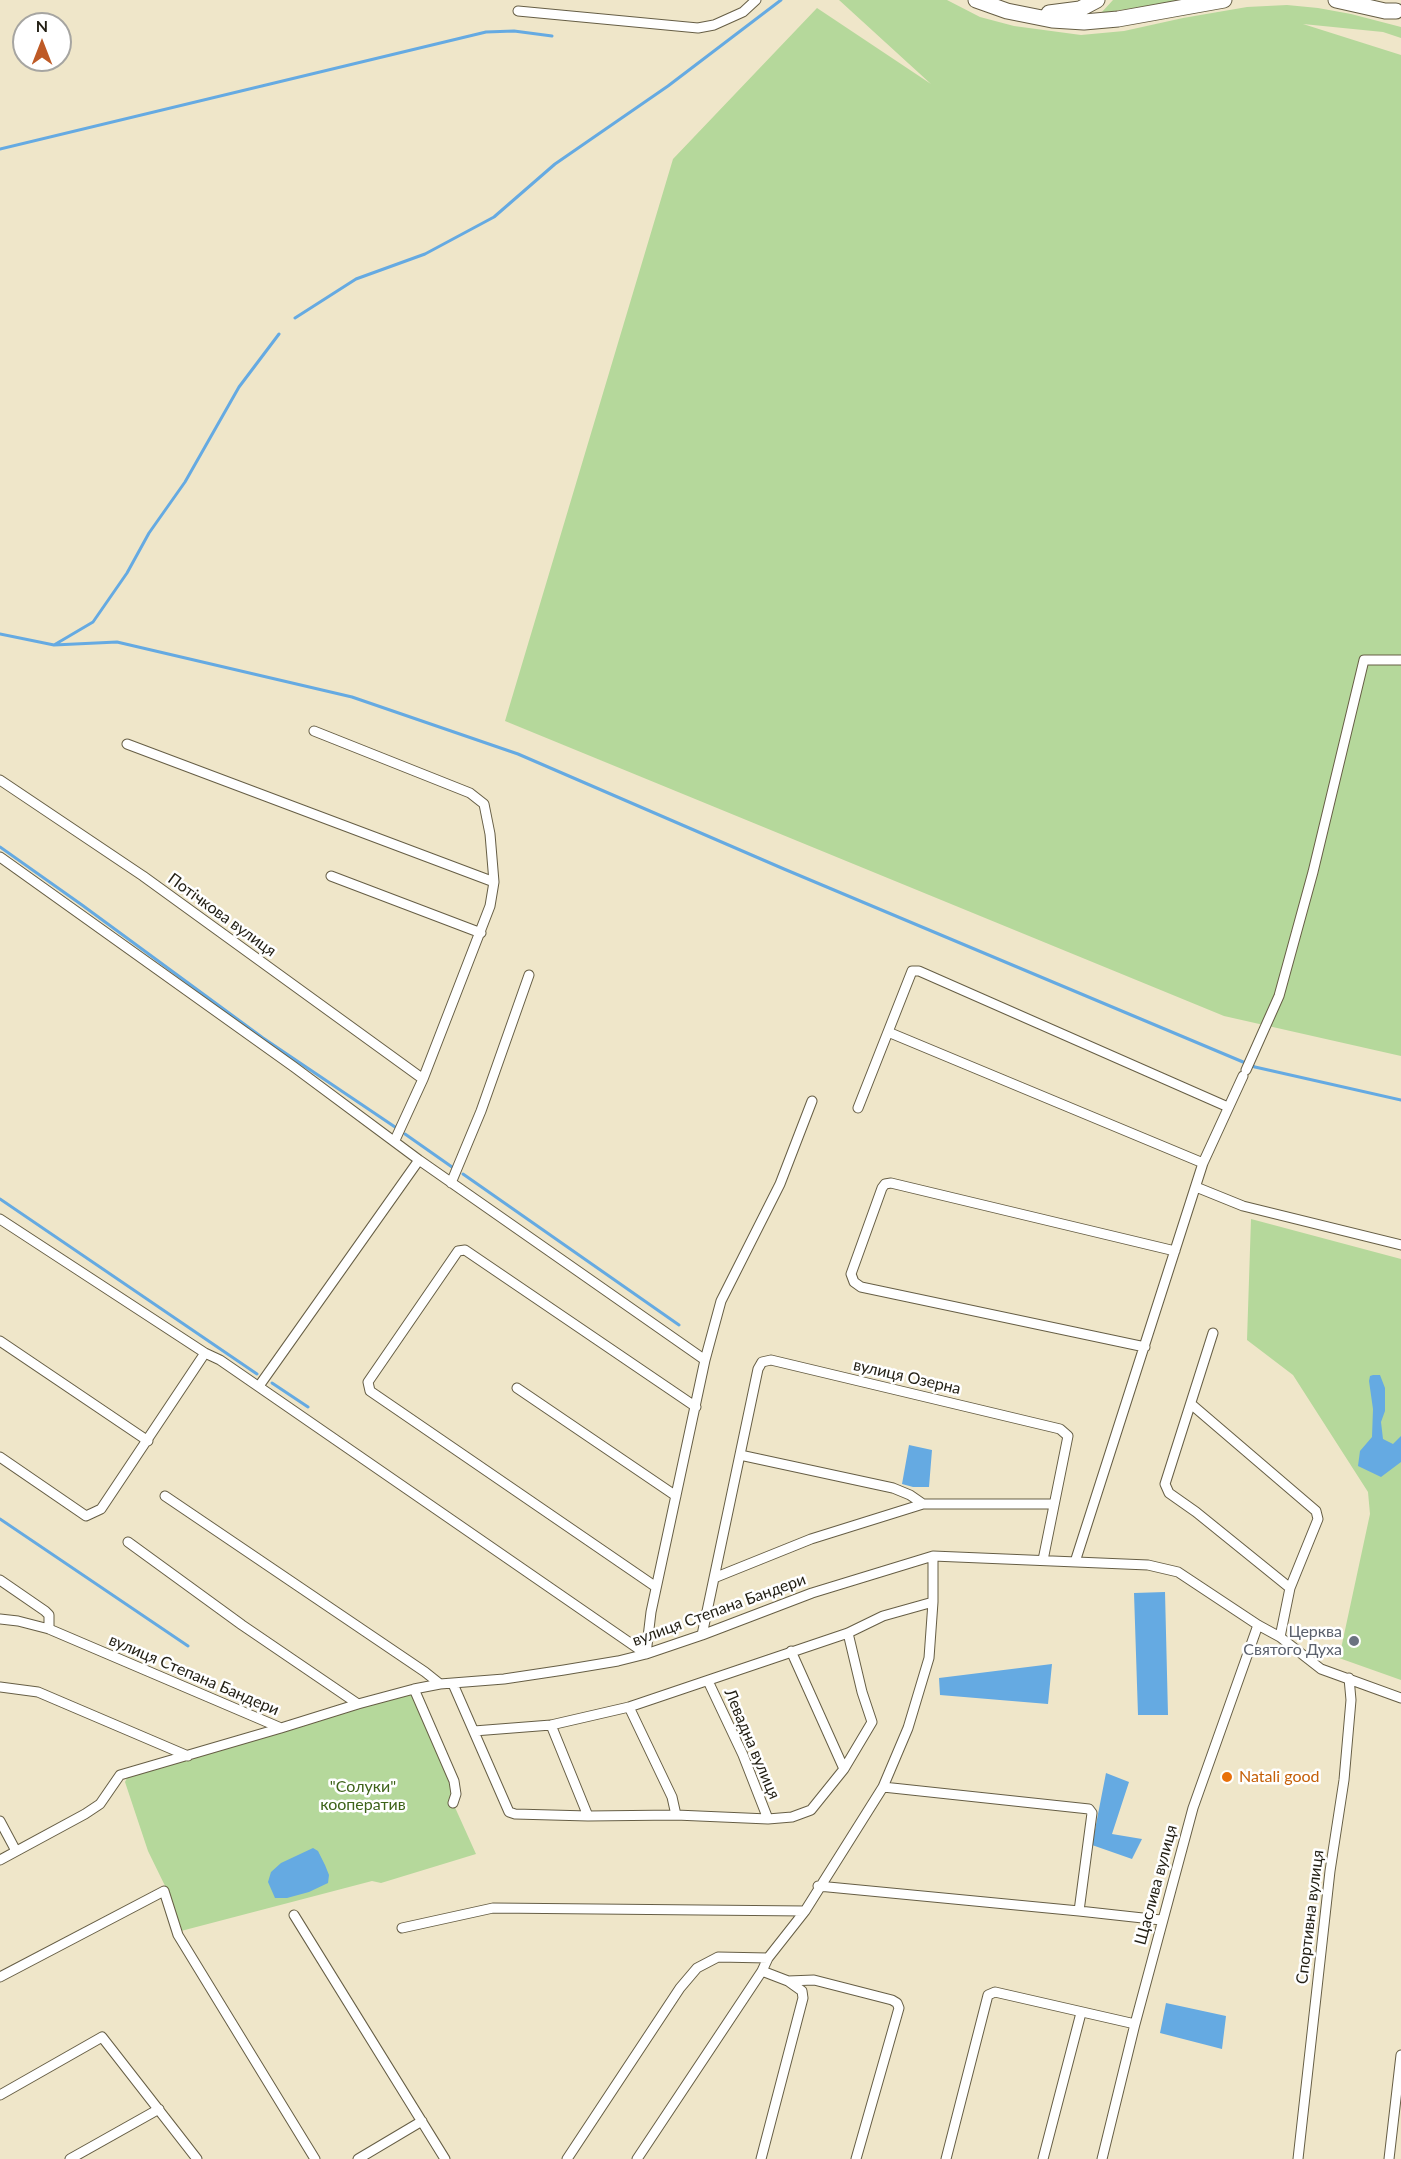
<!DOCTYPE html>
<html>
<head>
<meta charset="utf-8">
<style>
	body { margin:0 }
	#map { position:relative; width:1401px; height:2159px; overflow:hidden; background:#efe6c9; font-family:Lato,sans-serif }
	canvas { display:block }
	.north { position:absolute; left:12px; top:12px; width:60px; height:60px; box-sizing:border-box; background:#fff; border:2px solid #a6a5a1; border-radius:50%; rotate:0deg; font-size:16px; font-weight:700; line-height:24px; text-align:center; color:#211e13 }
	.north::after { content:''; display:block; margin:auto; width:21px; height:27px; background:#be5a26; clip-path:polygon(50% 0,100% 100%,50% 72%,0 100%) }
</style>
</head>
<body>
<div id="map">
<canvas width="1401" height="2159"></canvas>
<div class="north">N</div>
</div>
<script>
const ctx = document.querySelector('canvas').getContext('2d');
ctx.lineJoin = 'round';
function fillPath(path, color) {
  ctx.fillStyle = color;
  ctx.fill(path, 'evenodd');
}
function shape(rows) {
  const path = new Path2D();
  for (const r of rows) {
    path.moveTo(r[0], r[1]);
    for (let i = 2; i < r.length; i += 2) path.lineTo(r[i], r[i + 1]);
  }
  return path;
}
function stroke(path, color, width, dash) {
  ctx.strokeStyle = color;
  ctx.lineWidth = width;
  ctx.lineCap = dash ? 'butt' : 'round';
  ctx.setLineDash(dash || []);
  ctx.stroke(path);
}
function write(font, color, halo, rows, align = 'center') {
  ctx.font = font + ' Lato,sans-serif';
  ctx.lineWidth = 5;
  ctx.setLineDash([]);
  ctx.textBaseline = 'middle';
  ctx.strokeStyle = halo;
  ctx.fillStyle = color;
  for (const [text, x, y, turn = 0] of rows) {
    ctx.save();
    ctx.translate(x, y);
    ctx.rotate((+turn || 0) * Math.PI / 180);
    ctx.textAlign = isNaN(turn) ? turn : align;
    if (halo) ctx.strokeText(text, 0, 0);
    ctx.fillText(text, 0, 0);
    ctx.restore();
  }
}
fillPath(shape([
	[839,0,947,0,980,17,1014,26,1081,35,1124,31,1183,18,1247,7,1287,5,1318,8,1351,14,1401,27,1401,38,1383,32,1303,24,1401,55,1401,1056,1224,1016,505,721,673,159,817,8,931,84],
	[1113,0,1185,0,1101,13],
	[1251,1219,1401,1259,1401,1680,1339,1658,1370,1514,1368,1492,1293,1375,1247,1340],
	[414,1689,453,1788,453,1803,476,1854,381,1883,372,1881,181,1931,168,1892,148,1851,125,1782,127,1778,374,1703,410,1695]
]), '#b5d89b');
fillPath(shape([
	[1373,1375,1380,1375,1385,1388,1385,1411,1381,1422,1383,1439,1393,1444,1401,1436,1401,1462,1381,1477,1358,1466,1360,1451,1372,1437,1373,1409,1369,1381,1370,1376],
	[909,1445,932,1450,929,1487,913,1487,902,1484],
	[1165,1592,1168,1715,1138,1715,1134,1593],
	[1052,1664,1048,1704,940,1695,939,1678],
	[1106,1773,1129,1782,1112,1834,1142,1839,1132,1859,1092,1845],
	[313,1848,318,1851,325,1865,329,1875,328,1883,309,1892,287,1898,275,1898,268,1882,271,1872,281,1863],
	[1166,2003,1226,2016,1222,2049,1160,2033]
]), '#65aae2');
stroke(shape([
	[0,149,486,32,514,31,552,36],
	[295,318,356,279,425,254,494,217,555,164,668,86,781,0],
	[279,334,239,387,185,482,149,533,127,573,93,622,54,645,117,642,352,697,518,754,784,869,1255,1067,1401,1100],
	[0,634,54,645],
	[0,847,82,905,263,1038,395,1127],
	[405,1134,452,1167],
	[463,1174,679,1325],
	[0,1199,257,1374],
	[272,1383,308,1407],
	[0,1519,188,1646]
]), '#65aae2', 3);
const minor = shape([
	[518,11,698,28,714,25,743,12,756,0],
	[314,731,470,793,484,804,490,834,494,882,490,906,423,1079,395,1140],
	[127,744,494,882],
	[0,780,143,876,423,1079],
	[0,857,294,1067,419,1160,705,1360],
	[331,876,481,933],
	[888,1032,1203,1163],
	[1246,1070,1279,996,1313,872,1364,660,1401,660],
	[858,1108,912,971,919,971,1228,1107],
	[451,1183,481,1111,529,975],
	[1196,1187,1243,1206,1401,1245],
	[0,1219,205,1353,220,1360,646,1654,651,1612,705,1360,721,1301,780,1184,812,1101],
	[1213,1333,1165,1484,1169,1493,1196,1512,1290,1588],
	[0,1341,148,1441],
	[1145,1347,861,1287,854,1282,851,1274,882,1188,885,1184,891,1183,1175,1251],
	[259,1386,419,1160],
	[517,1388,676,1496],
	[1191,1404,1316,1511,1318,1519,1290,1588,1280,1637],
	[740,1455,893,1488,910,1495,923,1504,1053,1504],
	[0,1457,86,1516,101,1509,205,1353],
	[165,1496,425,1672,440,1684],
	[128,1542,242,1625,358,1704],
	[1075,1562,1203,1163,1243,1076],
	[714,1578,811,1539,923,1504],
	[0,1580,45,1611,49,1615,49,1629],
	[656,1587,370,1391,368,1382,458,1251,465,1250,696,1407],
	[0,1619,18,1621,49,1629,281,1728,358,1704,414,1689,440,1684,504,1679,564,1670,618,1661,646,1654,702,1635,812,1593,933,1556,1148,1565,1178,1572,1258,1625,1280,1637,1321,1669,1401,1698],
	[702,1635,758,1369,762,1362,771,1360,1060,1429,1068,1436,1043,1560],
	[791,1651,844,1769],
	[708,1681,743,1755,768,1819],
	[453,1684,509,1812,515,1814,588,1816,676,1815,768,1819,792,1817,811,1810,844,1769,872,1722,862,1692,848,1633],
	[0,1687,38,1692,188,1756],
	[414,1689,454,1781,456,1794,453,1803],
	[629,1707,672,1797,676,1815],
	[551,1725,588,1816],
	[474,1731,551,1725,629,1707,848,1633,883,1616,933,1602],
	[883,1787,1089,1809,1092,1813,1079,1911],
	[0,1821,16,1851],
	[0,1860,85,1814,100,1804,120,1775,281,1728],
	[818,1886,1079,1911,1161,1920],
	[294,1915,445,2159],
	[402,1928,493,1908,805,1911],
	[768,1958,762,1971,788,1981,814,1980,892,2000,897,2003,899,2008,856,2159],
	[0,1977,164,1891,178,1935,315,2159],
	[0,2095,102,2037,197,2159],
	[70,2159,159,2109],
	[358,2159,422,2121],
	[567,2159,680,1988,697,1968,718,1957,768,1958,805,1911,883,1787,908,1728,929,1658,933,1602,933,1556],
	[637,2159,762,1971],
	[761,2159,803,1998,802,1991,788,1981],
	[946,2159,988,1995,995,1992,1135,2024],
	[1043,2159,1081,2013],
	[1102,2159,1135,2024,1193,1808,1258,1625],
	[1298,2159,1330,1871,1344,1780,1351,1700,1349,1678],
	[1389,2159,1401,2055]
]);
const trunk = shape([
	[976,0,1007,11,1052,20,1084,22,1118,19,1224,0],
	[1336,0,1385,11,1396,11],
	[1049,13,1080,9,1097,0]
]);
stroke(minor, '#665e45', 11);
stroke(trunk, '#665e45', 17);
stroke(minor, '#fff', 9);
stroke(trunk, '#fff', 15);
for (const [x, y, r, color] of [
	[1354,1641,6,"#6b7280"],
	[1227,1777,6,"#e8710a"]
]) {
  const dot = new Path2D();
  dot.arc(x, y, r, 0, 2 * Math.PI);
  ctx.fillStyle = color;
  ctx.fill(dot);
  stroke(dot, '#fff', 2);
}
write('16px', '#211e13', '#fff', [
	["Потічкова вулиця",222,915,36],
	["вулиця Озерна",907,1377,13],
	["вулиця Степана Бандери",719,1610,-20],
	["вулиця Степана Бандери",194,1675,23],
	["Левадна вулиця",752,1744,67],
	["Щаслива вулиця",1156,1885,-75],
	["Спортивна вулиця",1310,1917,-83]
]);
write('16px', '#5b616d', '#fff', [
	["Церква",1342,1632],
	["Святого Духа",1342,1650]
], 'right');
write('16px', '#c56008', '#fff', [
	["Natali good",1239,1777]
], 'left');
write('16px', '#3e6319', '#fff', [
	["\"Солуки\"",363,1787],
	["кооператив",363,1805]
]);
</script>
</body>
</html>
